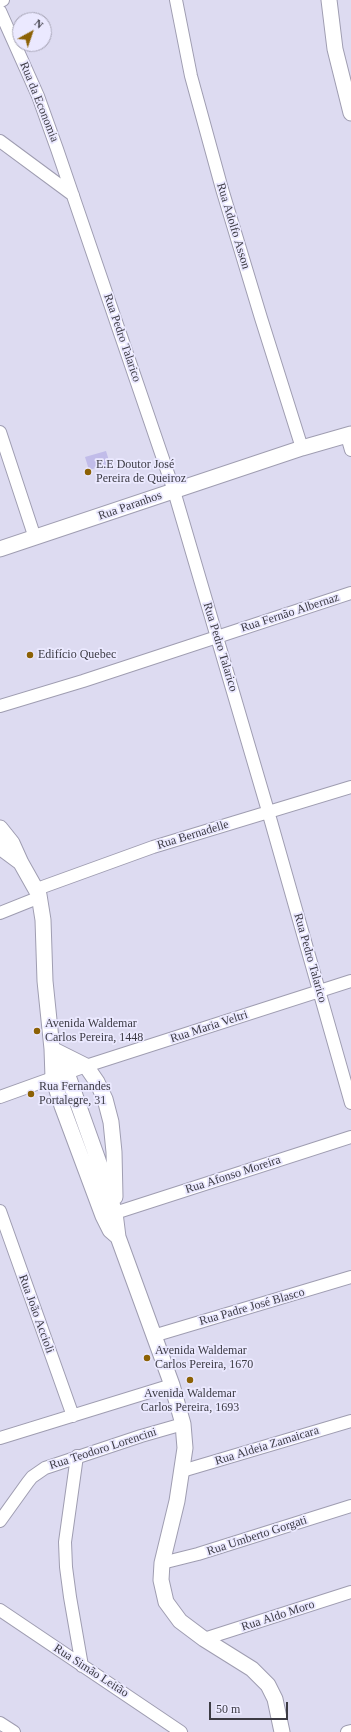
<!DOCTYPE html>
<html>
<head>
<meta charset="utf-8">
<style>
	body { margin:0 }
	#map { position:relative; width:351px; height:1732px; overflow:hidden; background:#dddbf1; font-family:Georgia,serif }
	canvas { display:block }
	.north { position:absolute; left:12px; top:12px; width:40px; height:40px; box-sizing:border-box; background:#ebe9ff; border:1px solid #a5a3b4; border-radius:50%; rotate:40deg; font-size:11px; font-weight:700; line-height:16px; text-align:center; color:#3c3b44 }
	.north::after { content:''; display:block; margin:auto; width:14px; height:18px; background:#8c6105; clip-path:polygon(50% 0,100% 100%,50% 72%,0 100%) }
	.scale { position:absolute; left:209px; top:1702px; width:79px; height:18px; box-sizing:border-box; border:2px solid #3c3b44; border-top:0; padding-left:5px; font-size:12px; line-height:14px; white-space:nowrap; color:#3c3b44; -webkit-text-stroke:3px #ebe9ff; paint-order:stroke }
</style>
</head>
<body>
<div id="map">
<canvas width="351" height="1732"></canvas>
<div class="north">N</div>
<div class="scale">50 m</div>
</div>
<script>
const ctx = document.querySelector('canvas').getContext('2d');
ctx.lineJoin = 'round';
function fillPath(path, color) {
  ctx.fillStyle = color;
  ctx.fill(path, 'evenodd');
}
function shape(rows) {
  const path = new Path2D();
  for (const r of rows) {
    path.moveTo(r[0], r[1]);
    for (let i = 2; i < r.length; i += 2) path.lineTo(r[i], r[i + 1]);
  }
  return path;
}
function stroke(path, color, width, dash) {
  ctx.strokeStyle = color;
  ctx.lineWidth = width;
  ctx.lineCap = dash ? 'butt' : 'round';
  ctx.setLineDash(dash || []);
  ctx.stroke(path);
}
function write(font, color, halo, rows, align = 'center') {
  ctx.font = font + ' Georgia,serif';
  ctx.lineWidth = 3.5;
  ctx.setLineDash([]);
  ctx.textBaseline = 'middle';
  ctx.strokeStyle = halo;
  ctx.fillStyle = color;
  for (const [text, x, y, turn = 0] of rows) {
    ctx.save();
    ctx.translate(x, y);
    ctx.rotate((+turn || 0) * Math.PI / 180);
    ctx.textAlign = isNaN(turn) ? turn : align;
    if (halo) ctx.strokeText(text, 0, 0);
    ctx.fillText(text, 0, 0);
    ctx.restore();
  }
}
fillPath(shape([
	[106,451,110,464,89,470,85,457]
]), '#c1bce9');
const minor = shape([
	[176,0,191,76,222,189,261,318,302,448],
	[0,1,3,0],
	[0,11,38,96,57,149,174,491,268,811,351,1103],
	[0,141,73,195],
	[0,432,35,538],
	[347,436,351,450],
	[0,706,83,681,351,593],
	[37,889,153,847,351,787],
	[0,913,40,897],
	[0,1097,86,1066,351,981],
	[0,1211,73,1416],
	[115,1213,351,1137],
	[153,1336,351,1277],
	[0,1438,172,1385],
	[77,1456,65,1542,66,1567,70,1597,82,1666],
	[182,1471,351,1421],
	[0,1521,28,1482,32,1477,45,1468,141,1436,183,1424],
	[162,1563,198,1554,351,1506],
	[0,1610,181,1732],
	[204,1639,351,1592],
	[0,1723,14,1732],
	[347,1732,351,1731]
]);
const tertiary = shape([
	[329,0,335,49,351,113],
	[0,549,302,448,351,434],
	[0,828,12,843,21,863,39,895,43,920,45,981,52,1049,53,1078,62,1106,103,1216,110,1230,118,1237],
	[0,847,20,862],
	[52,1049,67,1073,98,1160,115,1213,118,1237,172,1385,183,1424,185,1448,177,1501,162,1563,161,1580,166,1602,180,1621,204,1639,252,1669,268,1685,275,1699,282,1732],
	[52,1049,86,1066,97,1082,105,1099,111,1122,114,1152,115,1197]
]);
stroke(minor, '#9f9db1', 14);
stroke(tertiary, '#9f9db1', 17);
stroke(minor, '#fff', 12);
stroke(tertiary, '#fff', 15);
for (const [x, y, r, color] of [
	[88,472,4,"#8c6105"],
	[30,655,4,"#8c6105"],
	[37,1031,4,"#8c6105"],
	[31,1094,4,"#8c6105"],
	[147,1358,4,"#8c6105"],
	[190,1380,4,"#8c6105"]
]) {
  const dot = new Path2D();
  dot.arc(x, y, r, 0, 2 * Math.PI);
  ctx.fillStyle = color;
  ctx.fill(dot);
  stroke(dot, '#ebe9ff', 1.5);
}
write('12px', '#3c3b44', '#ebe9ff', [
	["Rua da Economia",39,102,68],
	["Rua Adolfo Asson",233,226,73],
	["Rua Pedro Talarico",122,338,71],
	["Rua Paranhos",130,506,-19],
	["Rua Fernão Albernaz",290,613,-18],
	["Rua Pedro Talarico",220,647,73],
	["Rua Bernadelle",193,835,-17],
	["Rua Pedro Talarico",310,958,74],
	["Rua Maria Veltri",209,1027,-18],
	["Rua Afonso Moreira",233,1175,-18],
	["Rua Padre José Blasco",252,1307,-16],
	["Rua João Accioli",36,1314,70],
	["Rua Aldeia Zamaicara",267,1446,-17],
	["Rua Teodoro Lorencini",103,1449,-18],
	["Rua Umberto Gorgati",257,1536,-18],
	["Rua Aldo Moro",278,1616,-18],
	["Rua Simão Leitão",91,1671,33]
]);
write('12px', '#3c3b44', '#ebe9ff', [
	["E.E Doutor José",96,465],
	["Pereira de Queiroz",96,479],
	["Edifício Quebec",38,655],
	["Avenida Waldemar",45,1024],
	["Carlos Pereira, 1448",45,1038],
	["Rua Fernandes",39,1087],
	["Portalegre, 31",39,1101],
	["Avenida Waldemar",155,1351],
	["Carlos Pereira, 1670",155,1365],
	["Avenida Waldemar",190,1394,"center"],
	["Carlos Pereira, 1693",190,1408,"center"]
], 'left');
</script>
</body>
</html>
